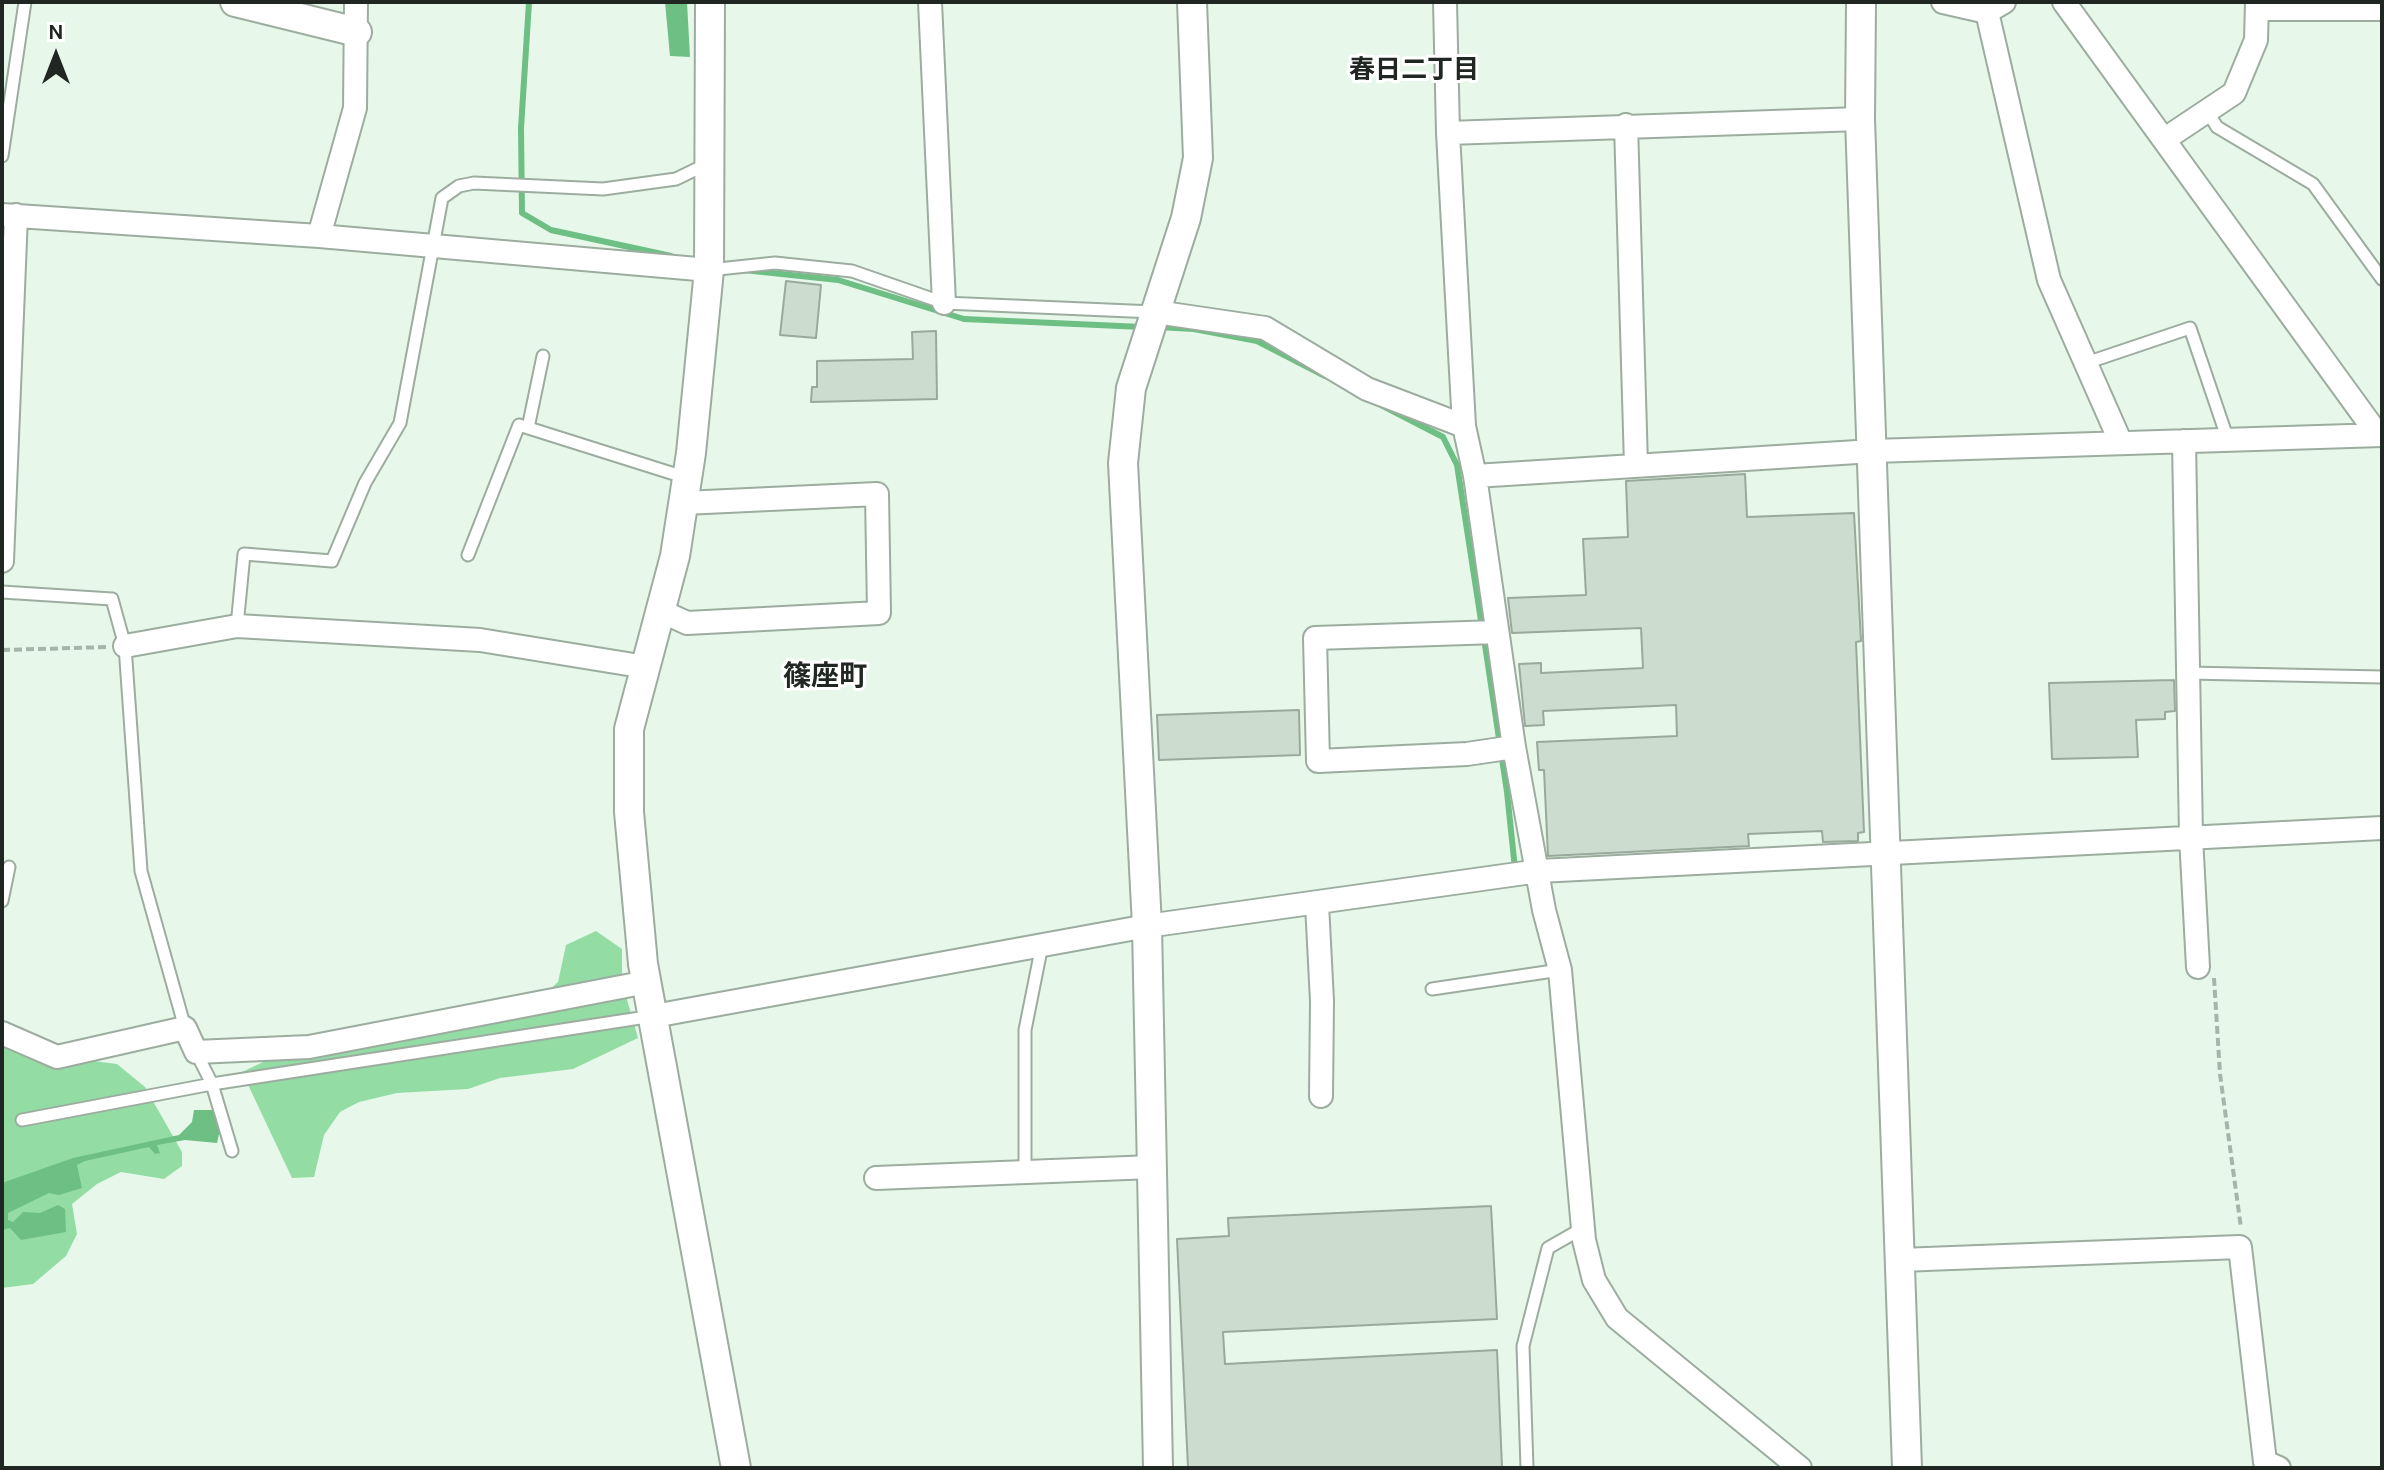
<!DOCTYPE html>
<html>
<head>
<meta charset="utf-8">
<style>
	body { margin:0 }
	#map { position:relative; width:2384px; height:1470px; overflow:hidden; background:#e7f8ea; font-family:Karla,sans-serif }
	canvas { display:block }
	.frame { position:absolute; inset:0; border:4px solid #202621; pointer-events:none }
	.north { position:absolute; left:16px; top:16px; width:80px; height:80px; -webkit-text-stroke:6px #fff; paint-order:stroke; rotate:0deg; font-size:22px; font-weight:700; line-height:32px; text-align:center; color:#202621 }
	.north::after { content:''; display:block; margin:auto; width:28px; height:36px; background:#202621; clip-path:polygon(50% 0,100% 100%,50% 72%,0 100%) }
</style>
</head>
<body>
<div id="map">
<canvas width="2384" height="1470"></canvas>
<div class="frame"></div>
<div class="north">N</div>
</div>
<script>
const ctx = document.querySelector('canvas').getContext('2d');
ctx.lineJoin = 'round';
function fillPath(path, color) {
  ctx.fillStyle = color;
  ctx.fill(path, 'evenodd');
}
function shape(rows) {
  const path = new Path2D();
  for (const r of rows) {
    path.moveTo(r[0], r[1]);
    for (let i = 2; i < r.length; i += 2) path.lineTo(r[i], r[i + 1]);
  }
  return path;
}
function stroke(path, color, width, dash) {
  ctx.strokeStyle = color;
  ctx.lineWidth = width;
  ctx.lineCap = dash ? 'butt' : 'round';
  ctx.setLineDash(dash || []);
  ctx.stroke(path);
}
function write(font, color, halo, rows, align = 'center') {
  ctx.font = font + ' Karla,"Noto Sans JP",sans-serif';
  ctx.lineWidth = 6;
  ctx.setLineDash([]);
  ctx.textBaseline = 'middle';
  ctx.strokeStyle = halo;
  ctx.fillStyle = color;
  for (const [text, x, y, turn = 0] of rows) {
    ctx.save();
    ctx.translate(x, y);
    ctx.rotate((+turn || 0) * Math.PI / 180);
    ctx.textAlign = isNaN(turn) ? turn : align;
    if (halo) ctx.strokeText(text, 0, 0);
    ctx.fillText(text, 0, 0);
    ctx.restore();
  }
}
fillPath(shape([
	[596,931,622,949,622,982,638,1038,573,1069,500,1078,468,1089,397,1093,359,1102,340,1112,324,1135,314,1177,292,1178,242,1072,284,1052,535,1004,558,982,566,945],
	[2,1046,58,1068,94,1061,117,1064,145,1087,182,1152,182,1166,164,1179,121,1172,97,1184,72,1204,77,1234,66,1256,33,1284,2,1288]
]), '#93dda5');
fillPath(shape([
	[665,2,687,2,690,57,670,56],
	[194,1110,215,1110,220,1130,217,1143,185,1140,157,1145,160,1153,155,1154,149,1147,85,1161,77,1165,82,1188,59,1195,49,1193,8,1213,8,1220,13,1222,23,1212,40,1213,58,1205,65,1209,66,1232,21,1240,10,1228,2,1230,2,1183,73,1158,179,1135,192,1122]
]), '#6dbf83');
stroke(shape([
	[529,2,521,128,522,213,551,230,671,256],
	[744,270,838,280,964,319,1142,327],
	[1158,327,1194,329,1257,341,1325,376],
	[1381,405,1443,437,1457,465,1482,627],
	[1484,638,1507,792,1515,869]
]), '#6dbf83', 6);
const building = shape([
	[786,281,821,285,816,338,780,335,786,281],
	[936,331,937,399,811,402,812,387,817,387,817,361,913,359,912,332,936,331],
	[1745,474,1747,517,1854,513,1861,641,1856,642,1864,832,1858,833,1858,841,1823,842,1822,831,1748,834,1749,846,1548,856,1544,770,1539,770,1537,742,1677,736,1676,705,1543,711,1544,725,1525,726,1519,664,1541,663,1541,673,1643,668,1641,628,1512,633,1508,598,1586,595,1583,539,1628,537,1626,481,1745,474],
	[2174,680,2175,711,2165,712,2165,719,2136,720,2138,757,2052,759,2049,683,2174,680],
	[1299,710,1300,755,1159,760,1157,715,1299,710],
	[1491,1206,1497,1319,1223,1332,1225,1364,1497,1350,1502,1467,1188,1468,1177,1239,1229,1236,1228,1218,1491,1206]
]);
fillPath(building, '#ccddcf');
stroke(building, '#99a99c', 2);
const service = shape([
	[2207,111,2217,127,2313,184,2382,279],
	[2,156,25,2],
	[709,270,775,263,852,271,944,303,1154,312],
	[2086,363,2190,328,2228,440],
	[528,428,543,356],
	[468,555,519,425,687,478],
	[2,592,112,599,125,646,141,871,185,1028],
	[237,626,244,554,332,561,365,483,400,423,442,198,459,186,474,183,603,189,676,179,709,163],
	[2188,673,2382,677],
	[2,901,9,867],
	[1432,989,1560,970],
	[196,1052,212,1084,232,1151],
	[22,1120,212,1084,653,1016],
	[1025,1172,1025,1030,1042,945],
	[1527,1468,1523,1346,1548,1248,1583,1228]
]);
const minor = shape([
	[930,2,944,303],
	[1445,2,1448,133,1464,426,1475,476,1514,747,1544,910,1560,970,1584,1240,1594,1280,1617,1318,1800,1468],
	[1943,2,1987,12,2004,2],
	[2064,2,2378,435],
	[2257,9,2382,9],
	[1987,12,2049,280,2121,443],
	[1626,125,1636,465],
	[1448,133,1860,119],
	[2165,139,2234,93,2256,40,2257,2],
	[2,215,319,236,709,270],
	[319,236,355,108,356,2],
	[1156,312,1265,328,1367,389,1464,426],
	[2184,441,2191,837,2198,967],
	[1475,476,1873,451,2382,435],
	[2,561,16,215],
	[661,611,687,623,879,613,877,494,684,503],
	[1497,632,1315,638,1318,761,1467,754,1514,747],
	[125,646,237,626,480,640,646,667],
	[1317,904,1322,1001,1321,1096],
	[654,1016,1147,926,1539,871,2382,828],
	[2,1033,57,1057,185,1028,196,1052,309,1047,647,982],
	[876,1178,1152,1167],
	[1900,1260,2240,1247,2265,1462,2279,1468]
]);
const tertiary = shape([
	[235,2,357,32],
	[710,2,709,270,691,453,675,556,629,729,629,812,643,964,736,1468],
	[1861,2,1860,119,1907,1468],
	[1158,1468,1147,926,1123,463,1131,388,1186,218,1198,158,1192,2]
]);
stroke(service, '#9cada0', 15);
stroke(minor, '#9cada0', 26);
stroke(tertiary, '#9cada0', 32);
stroke(shape([
	[2,650,108,647],
	[2214,978,2220,1074,2241,1228]
]), '#a7b4a9', 4, [8, 4]);
stroke(service, '#fff', 11);
stroke(minor, '#fff', 22);
stroke(tertiary, '#fff', 28);
write('bold 26px', '#202621', '#fff', [
	["春日二丁目",1414,71]
]);
write('bold 28px', '#202621', '#fff', [
	["篠座町",825,677]
]);
</script>
</body>
</html>
